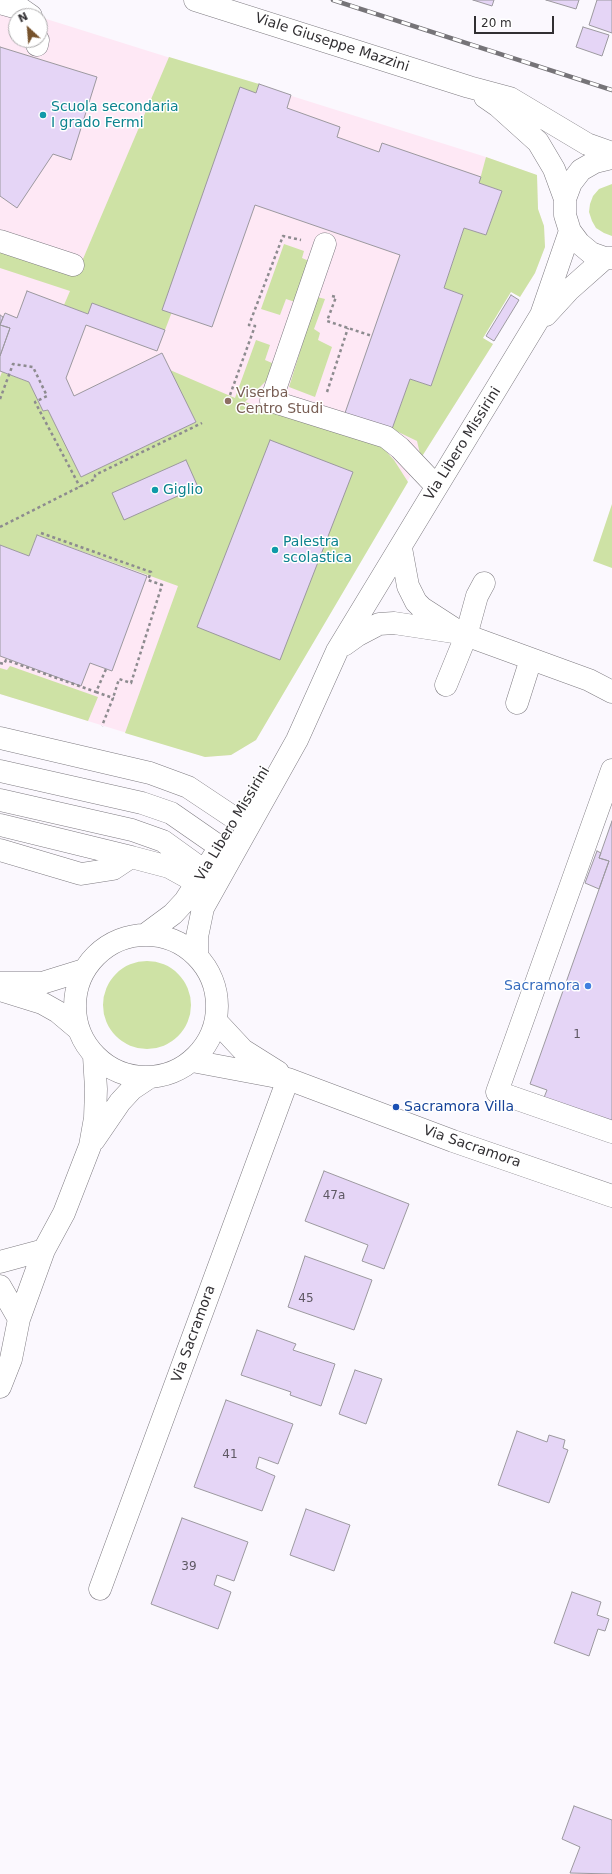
<!DOCTYPE html>
<html>
<head>
<meta charset="utf-8">
<style>
	body { margin:0 }
	#map { position:relative; width:612px; height:1874px; overflow:hidden; background:#fbf8fe; font-family:"DejaVu Sans",sans-serif }
	canvas { display:block }
	.north { position:absolute; left:8px; top:8px; width:40px; height:40px; box-sizing:border-box; background:#fff; border:1px solid #adacad; border-radius:50%; rotate:334deg; font-size:11px; font-weight:700; line-height:16px; text-align:center; color:#312f32 }
	.north::after { content:''; display:block; margin:auto; width:14px; height:18px; background:#76522c; clip-path:polygon(50% 0,100% 100%,50% 72%,0 100%) }
	.scale { position:absolute; left:474px; top:16px; width:80px; height:18px; box-sizing:border-box; border:2px solid #312f32; border-top:0; padding-left:5px; font-size:12px; line-height:14px; white-space:nowrap; color:#312f32; -webkit-text-stroke:3px #fff; paint-order:stroke }
</style>
</head>
<body>
<div id="map">
<canvas width="612" height="1874"></canvas>
<div class="north">N</div>
<div class="scale">20 m</div>
</div>
<script>
const ctx = document.querySelector('canvas').getContext('2d');
ctx.lineJoin = 'round';
function fillPath(path, color) {
  ctx.fillStyle = color;
  ctx.fill(path, 'evenodd');
}
function shape(rows) {
  const path = new Path2D();
  for (const r of rows) {
    if (r.length === 3) {
      path.moveTo(r[0] + r[2], r[1]);
      path.arc(r[0], r[1], r[2], 0, 2 * Math.PI);
      continue;
    }
    path.moveTo(r[0], r[1]);
    for (let i = 2; i < r.length; i += 2) path.lineTo(r[i], r[i + 1]);
  }
  return path;
}
function stroke(path, color, width, dash) {
  ctx.strokeStyle = color;
  ctx.lineWidth = width;
  ctx.lineCap = dash ? 'butt' : 'round';
  ctx.setLineDash(dash || []);
  ctx.stroke(path);
}
function write(font, color, halo, rows, align = 'center') {
  ctx.font = font + ' "DejaVu Sans",sans-serif';
  ctx.lineWidth = 3;
  ctx.setLineDash([]);
  ctx.textBaseline = 'middle';
  ctx.strokeStyle = halo;
  ctx.fillStyle = color;
  for (const [text, x, y, turn = 0] of rows) {
    ctx.save();
    ctx.translate(x, y);
    ctx.rotate((+turn || 0) * Math.PI / 180);
    ctx.textAlign = isNaN(turn) ? turn : align;
    if (halo) ctx.strokeText(text, 0, 0);
    ctx.fillText(text, 0, 0);
    ctx.restore();
  }
}
fillPath(shape([
	[0,4,16,16,16,40,40,40,40,17,486,157,537,175,538,209,544,226,545,247,535,273,520,297,511,292,483,338,493,344,421,458,256,740,231,755,205,757,0,694]
]), '#fee8f5');
fillPath(shape([
	[169,57,259,84,165,330,92,304,88,314,64,305,70,291,0,268,0,249,77,273],
	[486,157,537,175,538,209,544,226,545,247,535,273,520,297,511,292,483,338,493,344,421,458,417,441,392,429,410,379,431,386,463,295,444,288,464,228,486,235,502,191,479,183],
	[612,184,612,236,604,233,596,228,592,221,589,212,590,204,593,196,599,189],
	[284,244,304,251,302,258,309,261,295,302,286,299,280,315,261,309],
	[317,297,325,299,314,329,320,333,318,340,332,347,315,397,289,387],
	[256,340,270,345,265,360,272,363,269,378,245,402,382,447,394,460,408,482,256,740,231,755,205,757,125,733,178,586,37,535,29,556,0,545,0,377,2,372,29,382,43,411,48,410,81,477,196,422,170,370,235,398],
	[612,504,612,568,593,561],
	[10,666,98,697,88,721,0,694,0,668,7,670],
	[147,1005,44]
]), '#cee2a5');
const building = shape([
	[473,0,494,0,492,6,473,0],
	[546,0,579,0,576,9,546,0],
	[597,0,612,0,612,33,589,25,597,0],
	[583,27,609,35,602,56,576,47,583,27],
	[0,47,97,77,71,160,53,154,17,208,0,196,0,47],
	[259,84,291,95,287,108,340,127,337,137,379,152,382,143,481,177,479,183,502,191,486,235,464,228,444,288,463,295,431,386,410,379,392,429,345,413,400,255,255,205,212,327,162,310,240,87,256,93,259,84],
	[27,291,88,314,92,303,165,330,157,351,86,325,66,378,74,396,162,353,196,422,81,477,48,410,43,411,29,382,0,371,0,356,10,328,0,325,5,313,17,318,27,291],
	[511,295,519,300,494,341,486,336,511,295],
	[0,315,3,317,0,325,10,328,0,356,0,315],
	[270,440,353,472,280,660,197,627,270,440],
	[186,460,198,487,124,520,112,493,186,460],
	[37,535,147,576,112,671,90,663,81,686,0,656,0,545,29,556,37,535],
	[612,821,612,1125,543,1100,547,1090,530,1084,609,861,599,858,612,821],
	[597,851,601,853,599,858,609,861,599,889,585,883,597,851],
	[324,1171,409,1204,384,1269,362,1261,368,1245,305,1221,324,1171],
	[305,1256,372,1280,354,1330,288,1307,305,1256],
	[257,1330,296,1344,293,1350,335,1364,321,1406,290,1395,291,1392,241,1375,257,1330],
	[355,1370,382,1379,366,1424,339,1414,355,1370],
	[226,1400,293,1424,278,1464,259,1457,256,1468,275,1476,262,1511,194,1487,226,1400],
	[517,1431,547,1442,549,1435,565,1440,563,1448,568,1450,549,1503,498,1485,517,1431],
	[306,1509,350,1525,334,1571,290,1555,306,1509],
	[182,1518,248,1542,234,1581,217,1575,214,1585,231,1592,218,1629,151,1604,182,1518],
	[572,1592,601,1602,597,1615,609,1619,605,1631,598,1629,589,1656,554,1643,572,1592],
	[574,1806,612,1820,612,1874,570,1873,580,1847,562,1839,574,1806]
]);
fillPath(building, '#e5d5f6');
stroke(building, '#9c999f', 1);
const minor = shape([
	[195,0,469,87,510,98,587,144,612,153],
	[0,3,21,9,31,16],
	[37,45,38,40],
	[485,97,498,106,538,142,554,169,565,199],
	[612,158,595,162,581,170,571,183,565,199,565,215,570,231,579,243,591,253,605,258,612,258],
	[0,241,73,265],
	[325,244,271,401,386,437,400,448,436,486],
	[546,315,569,290,605,258],
	[401,548,408,586,416,602,422,608,456,630],
	[344,645,358,635,379,624,394,623,460,633,589,680,612,692],
	[446,685,466,636,477,596,484,583],
	[517,703,531,659],
	[0,738,150,773,188,787,236,819],
	[612,770,497,1092,612,1132],
	[0,771,142,803,171,813,220,847],
	[0,800,132,830,163,841,206,872],
	[0,825,131,857],
	[0,850,81,874,113,869,131,857,169,867,198,883],
	[146,934,173,914,185,901,216,853],
	[146,1006,71],
	[197,956,197,937,203,908,297,740,337,651,541,315,570,231],
	[0,983,42,983,84,970],
	[0,990,42,1003,58,1012,77,1028],
	[216,1021,243,1050,278,1072],
	[192,1061,288,1079,453,1141,612,1196],
	[94,1140,120,1102,132,1089,150,1077],
	[0,1262,44,1250],
	[0,1286,19,1319],
	[0,1387,11,1359,19,1319,44,1250,64,1213,90,1146,95,1118,96,1089,94,1056],
	[100,1589,288,1079]
]);
stroke(minor, '#7e7b81', 23);
stroke(shape([
	[332,296,336,297,327,321,372,336],
	[327,392,348,328],
	[230,395,255,326,249,325,283,236,301,240],
	[0,399,13,364,33,367,47,396,35,402,80,487],
	[0,527,95,479,95,475,202,423],
	[41,533,151,572,148,580,162,585,131,683,119,679,113,698],
	[0,663,4,664,6,660,96,692,106,669],
	[96,692,113,698,102,726]
]), '#8d8b8f', 2.5, [3, 3]);
stroke(minor, '#fff', 22);
const rail = shape([
	[333,0,612,90]
]);
stroke(rail, '#767478', 4.5);
stroke(rail, '#fff', 3, [9]);
for (const [x, y, r, color] of [
	[43,115,4,"#0f9aa8"],
	[228,401,4,"#8d6e63"],
	[155,490,4,"#0f9aa8"],
	[275,550,4,"#0f9aa8"],
	[588,986,4,"#3f7fe0"],
	[396,1107,4,"#1a4fb4"]
]) {
  const dot = new Path2D();
  dot.arc(x, y, r, 0, 2 * Math.PI);
  ctx.fillStyle = color;
  ctx.fill(dot);
  stroke(dot, '#fff', 1.5);
}
write('12px', '#5e5863', null, [
	["1",577,1035],
	["47a",334,1196],
	["45",306,1299],
	["41",230,1455],
	["39",189,1567]
]);
write('14px', '#312f32', '#fff', [
	["Viale Giuseppe Mazzini",332,43,18],
	["Via Libero Missirini",463,444,-58],
	["Via Libero Missirini",233,824,-59],
	["Via Sacramora",472,1147,19],
	["Via Sacramora",194,1334,-70]
]);
write('14px', '#0d838f', '#fff', [
	["Scuola secondaria",51,107],
	["I grado Fermi",51,123],
	["Giglio",163,490],
	["Palestra",283,542],
	["scolastica",283,558]
], 'left');
write('14px', '#785e54', '#fff', [
	["Viserba",236,393],
	["Centro Studi",236,409]
], 'left');
write('14px', '#366cbe', '#fff', [
	["Sacramora",580,986]
], 'right');
write('14px', '#164399', '#fff', [
	["Sacramora Villa",404,1107]
], 'left');
</script>
</body>
</html>
